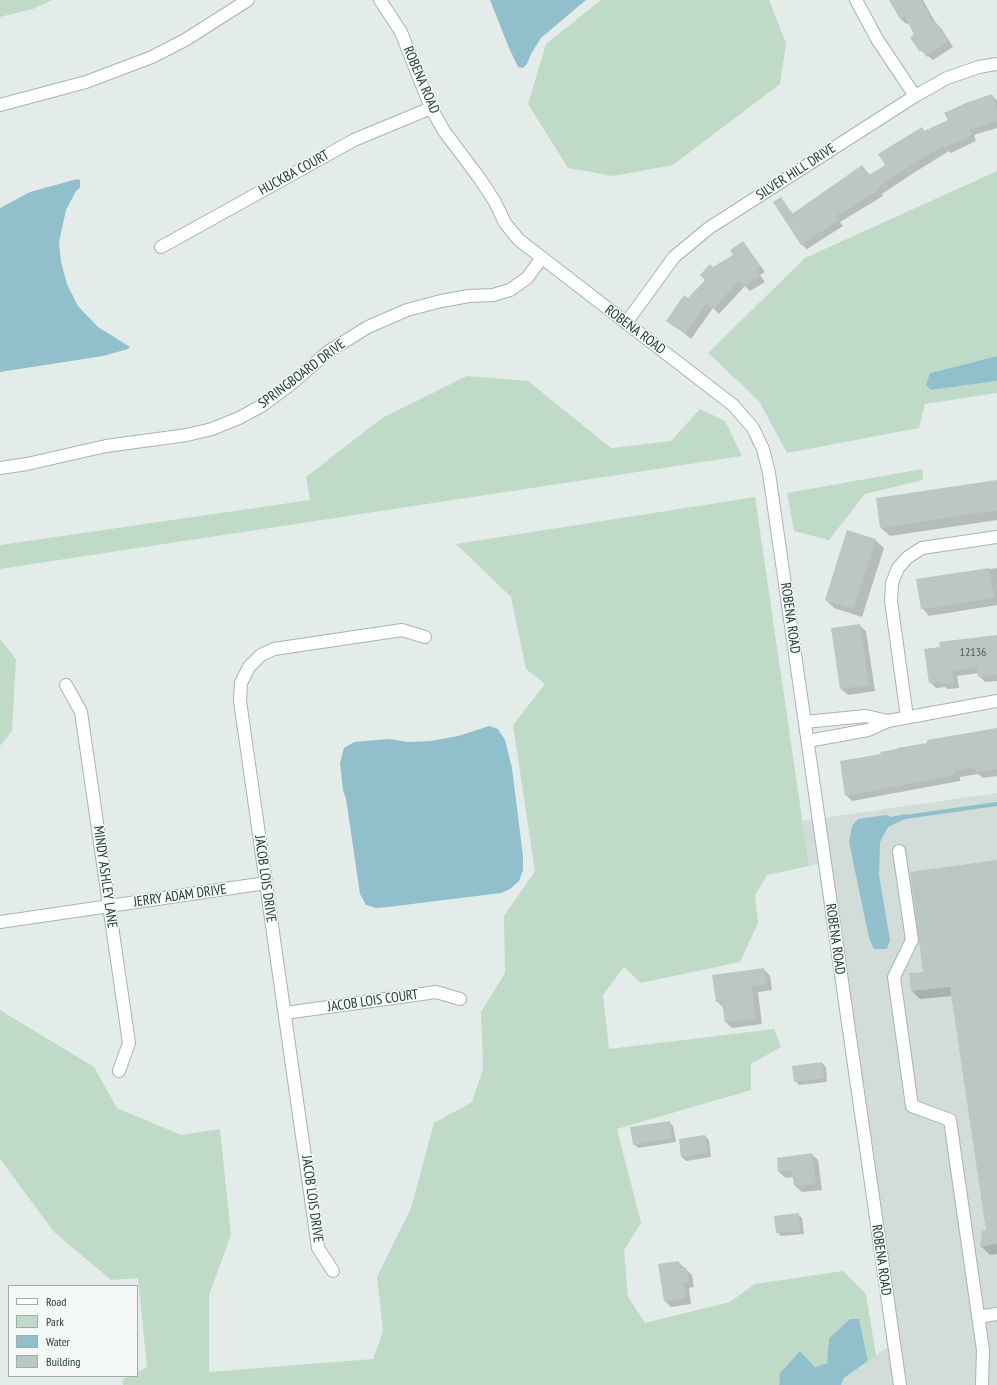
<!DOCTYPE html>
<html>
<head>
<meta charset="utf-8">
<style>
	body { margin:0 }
	#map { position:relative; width:997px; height:1385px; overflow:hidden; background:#e4ece9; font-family:"PT Sans Narrow",sans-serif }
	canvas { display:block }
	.legend { position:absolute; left:8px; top:1285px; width:130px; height:92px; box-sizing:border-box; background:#f4f9f7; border:1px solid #a1adaa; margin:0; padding:5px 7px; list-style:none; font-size:12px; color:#253c37 }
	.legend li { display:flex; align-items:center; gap:8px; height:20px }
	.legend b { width:20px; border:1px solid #a1adaa }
</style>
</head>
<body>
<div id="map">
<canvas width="997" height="1385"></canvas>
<ul class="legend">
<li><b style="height:5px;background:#fff"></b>Road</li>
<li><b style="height:11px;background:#bfdbc8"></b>Park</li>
<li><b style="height:11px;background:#91c0cc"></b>Water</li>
<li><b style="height:11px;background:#bac7c2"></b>Building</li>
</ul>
</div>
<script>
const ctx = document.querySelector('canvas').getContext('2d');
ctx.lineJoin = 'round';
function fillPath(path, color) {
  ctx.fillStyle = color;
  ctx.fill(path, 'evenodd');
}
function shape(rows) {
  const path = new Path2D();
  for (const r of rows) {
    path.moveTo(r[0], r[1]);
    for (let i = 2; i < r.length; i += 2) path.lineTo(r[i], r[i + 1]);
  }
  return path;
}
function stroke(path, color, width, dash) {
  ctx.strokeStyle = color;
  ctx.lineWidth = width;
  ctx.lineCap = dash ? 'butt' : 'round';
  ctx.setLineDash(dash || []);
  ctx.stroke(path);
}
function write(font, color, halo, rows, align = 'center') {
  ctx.font = font + ' "PT Sans Narrow",sans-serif';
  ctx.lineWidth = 3;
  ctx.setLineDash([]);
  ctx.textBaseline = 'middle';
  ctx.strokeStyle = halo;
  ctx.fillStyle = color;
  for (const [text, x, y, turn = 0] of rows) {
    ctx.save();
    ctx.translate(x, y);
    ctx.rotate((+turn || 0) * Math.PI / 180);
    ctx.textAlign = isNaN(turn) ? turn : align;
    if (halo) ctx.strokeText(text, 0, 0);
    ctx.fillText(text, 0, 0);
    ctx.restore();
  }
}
fillPath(shape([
	[997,793,997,1385,841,1385,844,1378,888,1347,818,864,809,866,802,821]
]), '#d2dcd8');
fillPath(shape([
	[0,0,52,0,33,9,0,17],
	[601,0,769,0,786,43,780,84,673,165,613,176,568,168,528,104,546,44],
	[997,171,997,356,930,373,931,390,997,381,997,393,925,404,919,428,787,453,759,401,708,353,805,258],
	[467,376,528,381,611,448,671,441,700,409,725,421,742,456,0,569,0,545,310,500,306,477,382,418],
	[922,469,923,480,865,494,829,540,794,531,787,493],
	[755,497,809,866,767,875,755,895,758,923,740,962,641,983,624,967,603,995,609,1049,774,1029,781,1047,751,1064,751,1090,617,1129,641,1223,624,1250,628,1297,645,1323,730,1302,755,1284,843,1271,866,1294,876,1356,868,1361,859,1319,850,1319,829,1338,827,1363,815,1367,800,1351,780,1373,779,1385,123,1385,122,1380,129,1376,137,1376,137,1372,147,1367,138,1278,111,1280,54,1232,0,1159,0,1010,94,1067,117,1108,181,1135,220,1129,231,1235,209,1295,209,1372,373,1359,383,1331,377,1277,411,1208,434,1123,472,1102,483,1069,481,1012,505,973,504,916,535,871,513,725,545,684,526,669,511,597,456,544],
	[0,639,16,659,12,731,0,746]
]), '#bfdbc8');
fillPath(shape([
	[490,0,586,0,541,38,531,54,527,64,523,68,518,67,509,48],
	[77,179,80,180,80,188,76,191,66,210,59,242,61,262,67,284,78,306,98,327,130,347,128,349,103,356,0,372,0,208,30,192],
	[997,356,997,381,931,390,926,385,930,373],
	[489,726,498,729,505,740,512,768,523,856,523,870,519,881,510,889,501,893,388,907,376,908,366,905,360,894,346,799,343,790,340,763,344,748,354,742,389,739,408,742,431,741,458,736],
	[905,814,905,819,888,827,880,842,879,875,890,940,887,949,874,949,869,938,849,842,852,826,858,819,886,815,891,817],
	[850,1319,859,1319,868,1361,844,1378,841,1385,779,1385,780,1373,800,1351,815,1367,827,1363,829,1338]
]), '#91c0cc');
fillPath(shape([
	[893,0,923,0,935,22,941,28,953,47,933,60,928,56,927,57,911,38,916,35,909,23,906,24,901,19],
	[992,95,997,101,997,128,974,135,976,141,951,153,949,151,912,174,882,194,883,196,840,222,843,226,807,249,801,244,780,198,793,214,862,166,870,175,887,165,922,128,925,132,949,121],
	[743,242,765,272,760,275,765,282,750,291,745,286,719,314,713,308,691,339,668,320,706,280,713,269,734,255],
	[997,481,997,520,890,536,881,528],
	[875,540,884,548,862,617,834,608,826,600],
	[997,568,997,605,929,616,922,608,917,580],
	[859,625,866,631,875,691,848,695,841,689],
	[997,636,997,681,985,682,979,676,979,673,957,676,959,688,948,689,945,687,936,688,930,682,941,647],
	[997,728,997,776,983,778,978,774,960,777,960,781,852,801,846,795,882,755],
	[997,861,997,1254,990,1255,981,1246,987,1231,952,996,920,999,912,991],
	[764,969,770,976,772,990,758,992,762,1024,732,1028,726,1022,724,1008,717,1001],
	[822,1063,826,1067,827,1082,799,1085,795,1081],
	[669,1122,673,1126,676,1142,638,1148,634,1144],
	[705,1136,709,1140,711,1157,686,1161,682,1157],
	[812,1154,818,1160,822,1190,802,1192,795,1186,794,1177,786,1178,779,1172],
	[798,1214,802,1218,804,1234,781,1236,777,1232],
	[678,1262,692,1275,694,1287,689,1288,691,1304,671,1307,665,1301]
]), '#0003');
stroke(shape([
	[905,817,997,804]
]), '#91c0cc', 4);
fillPath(shape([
	[889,0,921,0,933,22,935,21,948,41,926,55,923,50,920,52,910,38,914,34,905,17,900,19],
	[992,94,997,110,997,121,969,130,972,135,944,148,943,146,906,168,877,188,878,191,836,216,838,220,801,245,773,202,781,197,792,214,862,165,869,175,885,165,878,154,922,127,924,131,948,120,944,113,966,103],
	[743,241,760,266,756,269,760,276,744,286,740,280,713,309,707,303,685,334,666,321,684,295,688,298,705,280,700,275,710,264,713,267,733,255,730,250],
	[997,480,997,510,880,528,876,498],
	[847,530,876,539,853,609,825,600],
	[989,568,994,598,921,609,916,579],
	[860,624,869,685,840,689,831,628],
	[997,635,997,674,978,677,977,667,952,671,954,682,941,684,941,681,929,683,924,649,940,647,939,642],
	[997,728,997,769,976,772,975,767,954,771,955,775,845,796,840,761,881,754,880,752,897,749,897,748,927,743,927,740],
	[997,860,997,1244,980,1247,982,1231,986,1230,950,987,911,991,909,973,923,972,910,872],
	[764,968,767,984,752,986,756,1018,725,1023,722,1001,716,1002,712,975],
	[822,1062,824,1078,794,1082,792,1066],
	[670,1121,672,1138,633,1145,630,1127],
	[705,1135,708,1153,681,1157,679,1139],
	[812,1153,816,1184,794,1186,792,1170,778,1172,777,1158],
	[799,1213,800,1231,776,1233,774,1216],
	[679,1261,680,1269,686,1267,689,1281,683,1282,686,1298,664,1301,658,1264]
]), '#bac7c2');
const minor = shape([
	[380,0,401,32,431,108,444,131,480,179,495,202,505,223,519,240,733,405,753,428,763,449,769,473,900,1385],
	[856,0,877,39,915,96],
	[0,105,86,82,152,57,185,40,248,0],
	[161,247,354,140,431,108],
	[626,323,674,257,709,228,915,96,947,78,979,67,997,64],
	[0,468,27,464,106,446,187,435,212,429,239,418,263,405,291,384,329,351,368,327,407,310,441,301,469,296,493,295,510,290,527,278,541,259],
	[66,685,81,712,129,1043,119,1071],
	[907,717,891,601,892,583,898,568,908,557,922,548,997,537],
	[805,722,866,716,888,721],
	[808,741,868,730,888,721,997,701],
	[899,851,912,940,894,977,912,1106,950,1120,983,1350,982,1385],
	[0,922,266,883],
	[285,1013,436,992,460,999],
	[333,1271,318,1248,240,701,241,683,249,667,261,655,274,649,402,630,425,637],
	[978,1317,997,1314]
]);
stroke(minor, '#a7b4b0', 14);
stroke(minor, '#fff', 12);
write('12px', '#4a5f5a', null, [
	["12136",973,653]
]);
write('14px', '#253c37', '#f4f9f7', [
	["ROBENA ROAD",421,80,67],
	["SILVER HILL DRIVE",796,172,-33],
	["HUCKBA COURT",294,173,-29],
	["ROBENA ROAD",635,330,37],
	["SPRINGBOARD DRIVE",302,374,-37],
	["ROBENA ROAD",790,618,82],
	["MINDY ASHLEY LANE",105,877,82],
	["JACOB LOIS DRIVE",265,879,82],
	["JERRY ADAM DRIVE",180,896,-8],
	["ROBENA ROAD",835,939,82],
	["JACOB LOIS COURT",373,1001,-8],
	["JACOB LOIS DRIVE",312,1199,82],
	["ROBENA ROAD",881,1260,82]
]);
</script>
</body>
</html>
